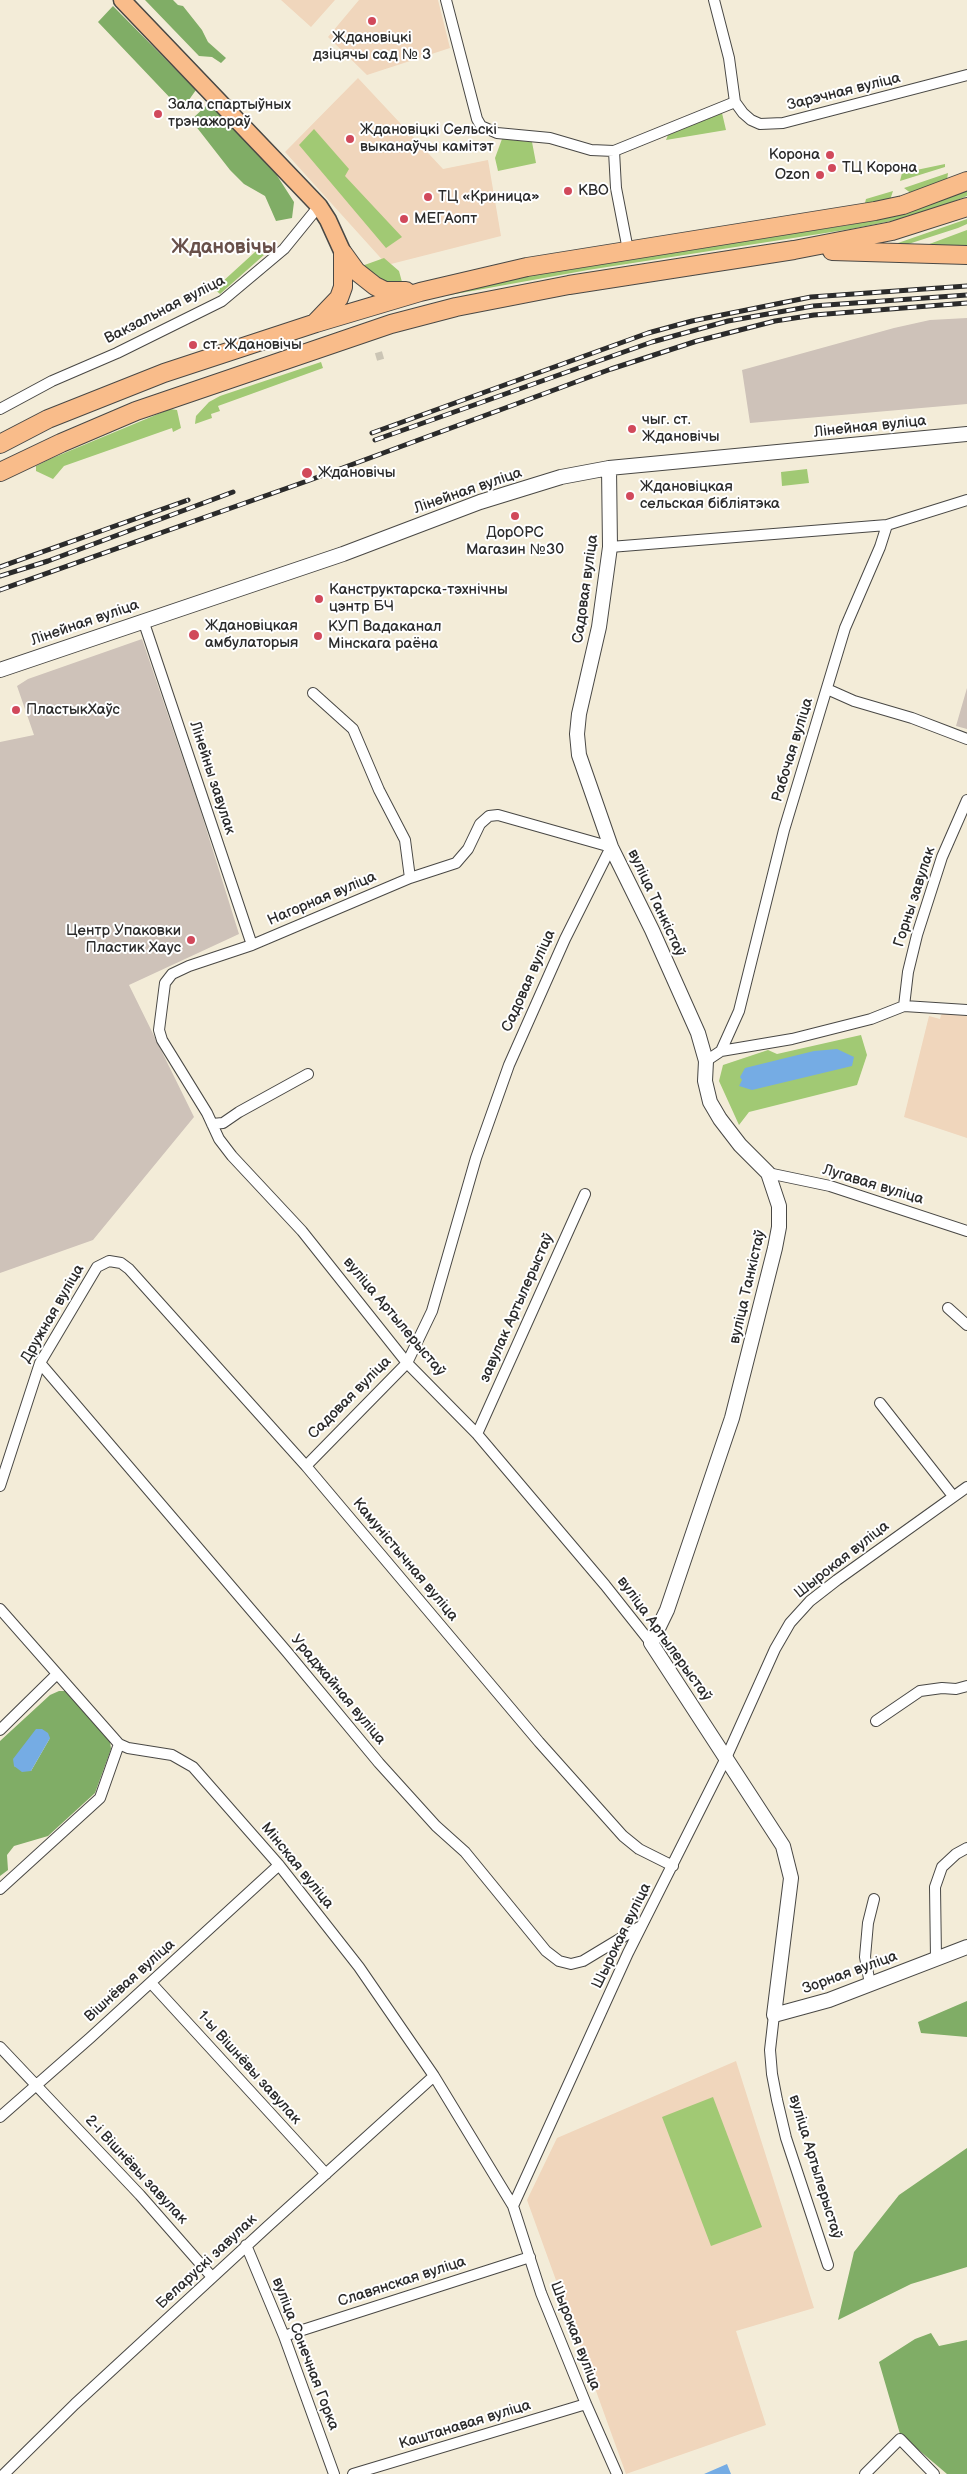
<!DOCTYPE html>
<html>
<head>
<meta charset="utf-8">
<style>
	body { margin:0 }
	canvas { display:block; background:#f3ecd8 }
</style>
</head>
<body>
<canvas width="967" height="2474"></canvas>
<script>
const ctx = document.querySelector('canvas').getContext('2d');
ctx.lineJoin = 'round';
function fillPath(path, color) {
  ctx.fillStyle = color;
  ctx.fill(path, 'evenodd');
}
function shape(rows) {
  const path = new Path2D();
  for (const r of rows) {
    path.moveTo(r[0], r[1]);
    for (let i = 2; i < r.length; i += 2) path.lineTo(r[i], r[i + 1]);
  }
  return path;
}
function stroke(path, color, width, dash) {
  ctx.strokeStyle = color;
  ctx.lineWidth = width;
  ctx.lineCap = dash ? 'butt' : 'round';
  ctx.setLineDash(dash || []);
  ctx.stroke(path);
}
function write(font, color, halo, rows, align = 'center') {
  ctx.font = font + ' "Balsamiq Sans",sans-serif';
  ctx.lineWidth = 4;
  ctx.setLineDash([]);
  ctx.textBaseline = 'middle';
  ctx.strokeStyle = halo;
  ctx.fillStyle = color;
  for (const [text, x, y, turn = 0] of rows) {
    ctx.save();
    ctx.translate(x, y);
    ctx.rotate((+turn || 0) * Math.PI / 180);
    ctx.textAlign = isNaN(turn) ? turn : align;
    if (halo) ctx.strokeText(text, 0, 0);
    ctx.fillText(text, 0, 0);
    ctx.restore();
  }
}
fillPath(shape([
	[281,0,335,0,311,27],
	[359,0,438,0,450,48,367,75,328,37],
	[358,78,443,169,488,160,501,236,387,265,285,152],
	[950,1010,967,1016,967,1138,904,1117,929,1016,940,1019,941,1015],
	[736,2061,814,2308,736,2331,766,2425,626,2474,527,2200,557,2138]
]), '#f0d6bc');
fillPath(shape([
	[967,318,967,404,750,423,742,370,894,328,930,320],
	[142,639,199,806,239,934,129,985,194,1117,93,1240,0,1273,0,742,34,735,17,686,28,679],
	[967,688,967,729,956,726]
]), '#cec2b9');
fillPath(shape([
	[722,113,726,130,666,140,668,135],
	[314,129,349,169,345,176,402,237,386,248,299,145],
	[502,139,532,142,536,163,498,171,495,158],
	[945,164,945,167,900,181,902,173],
	[948,173,947,180,912,194,904,188],
	[967,190,967,196,942,206,901,219,851,229,588,270,411,302,404,299,588,263,849,225,920,208],
	[893,191,890,200,865,203,866,199],
	[967,219,967,224,958,228,899,247,898,243],
	[967,230,967,247,924,246],
	[266,242,273,247,220,294,213,288,221,283],
	[384,258,399,271,402,282,391,285,381,284,359,267],
	[321,362,323,368,218,406,220,411,211,414,212,418,195,424,196,416,209,402,220,396],
	[170,409,177,410,181,428,173,432,172,428,64,466,53,479,36,471,36,466,50,459],
	[807,469,809,483,782,486,781,472],
	[861,1035,867,1055,857,1085,749,1112,739,1125,719,1081,723,1065,768,1050,777,1054],
	[713,2097,762,2227,711,2246,662,2117]
]), '#a1c974');
fillPath(shape([
	[145,0,173,0,178,5,183,6,202,30,208,42,226,58,221,63,212,57,199,56],
	[113,6,196,90,186,104,174,102,98,22],
	[209,103,276,174,294,202,292,218,276,221,265,196,244,184,230,170,191,120],
	[59,1691,67,1691,110,1741,111,1749,95,1793,48,1836,14,1846,7,1855,8,1870,0,1876,0,1741,50,1695],
	[50,1738,31,1771,14,1766],
	[967,2001,967,2037,921,2033,918,2022],
	[967,2148,967,2267,911,2284,838,2320,854,2252,899,2195],
	[931,2333,939,2346,967,2340,967,2474,947,2474,900,2434,879,2362,915,2339]
]), '#80ad66');
fillPath(shape([
	[837,1049,854,1057,852,1066,752,1090,739,1086,742,1080,740,1077,745,1068,814,1051],
	[36,1729,42,1729,48,1733,50,1738,31,1771,22,1772,14,1766,13,1759],
	[727,2464,731,2474,704,2474]
]), '#75ace4');
stroke(shape([
	[376,357,383,355]
]), '#cbc5b5', 8, [8, 4]);
const minor = shape([
	[446,0,477,119,481,126,497,133,550,138,591,150,614,151,616,188,628,250],
	[735,102,743,113,751,120,760,124,783,123,967,75],
	[614,151,735,102,729,58,714,0],
	[0,409,52,381,117,353,222,301,284,249,319,206],
	[610,547,887,525],
	[143,620,252,945],
	[827,689,854,701,912,718,967,739],
	[313,693,353,729,379,790,405,840,410,878],
	[904,1006,908,972,917,935,942,857,967,800],
	[721,1051,792,1039,871,1019,904,1006,967,1010],
	[706,1061,721,1051,739,1011,784,830,845,628,880,547,887,525,967,500],
	[212,1124,223,1123,239,1112,308,1074],
	[768,1173,830,1186,967,1231],
	[948,1308,967,1325],
	[40,1363,287,1652,379,1763,436,1826,465,1852,546,1951,559,1961,571,1964,583,1961,641,1926],
	[880,1403,953,1496],
	[477,1434,585,1194],
	[306,1466,407,1363,432,1311,476,1158,509,1065,565,939,611,847,498,815,489,816,480,824,468,849,456,863,410,878,252,945,189,966,172,974,165,983,159,1030,162,1040,207,1113,219,1139,232,1156,302,1231,407,1363,477,1434,605,1585,651,1643],
	[0,1486,40,1363,97,1267,109,1261,121,1263,129,1269,306,1466,539,1742,623,1836,639,1849,673,1866],
	[0,1609,119,1744,128,1748,172,1755,193,1767,279,1865,359,1967,434,2076,513,2206],
	[876,1721,920,1691,942,1688,956,1689,967,1686],
	[0,1730,57,1674],
	[0,1889,100,1798,119,1744],
	[936,1958,935,1887,942,1867,956,1854,967,1848],
	[151,1983,326,2174],
	[870,1984,865,1957,868,1923,874,1899],
	[774,2015,770,2050,772,2074,777,2100,786,2138,828,2265],
	[0,2047,140,2195,212,2277],
	[0,2117,90,2038,279,1865],
	[246,2245,284,2336,334,2474],
	[284,2336,530,2257],
	[4,2474,75,2404,267,2227,434,2076],
	[353,2474,586,2404],
	[617,2474,586,2404,541,2293,513,2206,628,1953,726,1758,775,1649,790,1623,810,1601,837,1580,967,1487],
	[865,2474,900,2439,934,2474]
]);
const tertiary = shape([
	[609,468,610,547,599,627,579,714,577,734,579,755,611,847,652,930,698,1033,706,1061,705,1081,710,1102,720,1119,740,1145,768,1173,779,1206,779,1227,775,1248,732,1418,667,1610,651,1643,783,1846,791,1878,774,2015,829,2000,967,1947],
	[0,670,343,554,480,502,561,477,609,468,967,434]
]);
const primary = shape([
	[122,0,319,206,328,220,343,253]
]);
const trunk = shape([
	[832,251,967,255],
	[343,253,356,271,375,286,385,291,406,291],
	[316,322,339,298,343,287,343,253],
	[0,444,48,419,164,373,316,323,420,292,527,267,875,211,903,205,967,181],
	[0,472,61,443,136,411,391,324,456,307,569,285,794,250,892,231,967,207]
]);
stroke(minor, '#494845', 12);
stroke(tertiary, '#494845', 16);
stroke(primary, '#494845', 19);
stroke(trunk, '#494845', 20);
stroke(minor, '#fff', 10);
stroke(tertiary, '#fff', 14);
stroke(primary, '#f9bc8a', 16);
stroke(trunk, '#f9bc8a', 18);
const rail = shape([
	[372,433,648,333,692,321,811,297,967,286],
	[375,440,652,342,728,321,813,306,967,295],
	[0,567,188,500],
	[0,576,48,561,233,492],
	[0,590,310,480,611,369,697,341,775,321,814,315,967,303]
]);
stroke(rail, '#2b2b2b', 5);
stroke(rail, '#fff', 3, [9]);
for (const [x, y, r, color] of [
	[372,21,5,"#d1495b"],
	[158,114,5,"#d1495b"],
	[350,139,5,"#d1495b"],
	[830,155,5,"#d1495b"],
	[832,168,5,"#d1495b"],
	[820,175,5,"#d1495b"],
	[568,191,5,"#d1495b"],
	[428,197,5,"#d1495b"],
	[404,219,5,"#d1495b"],
	[193,345,5,"#d1495b"],
	[632,429,5,"#d1495b"],
	[307,473,6,"#d1495b"],
	[630,496,5,"#d1495b"],
	[515,516,5,"#d1495b"],
	[319,599,5,"#d1495b"],
	[194,635,6,"#d1495b"],
	[318,636,5,"#d1495b"],
	[16,710,5,"#d1495b"],
	[191,940,5,"#d1495b"]
]) {
  const dot = new Path2D();
  dot.arc(x, y, r, 0, 2 * Math.PI);
  ctx.fillStyle = color;
  ctx.fill(dot);
  stroke(dot, '#fff', 2);
}
write('15px', '#2b2b2b', '#fff', [
	["Ждановіцкі",372,38,"center"],
	["дзіцячы сад № 3",372,55,"center"],
	["Зала спартыўных",168,105],
	["трэнажораў",168,122],
	["Ждановіцкі Сельскі",360,130],
	["выканаўчы камітэт",360,147],
	["Корона",820,155,"right"],
	["ТЦ Корона",842,168],
	["Ozon",810,175,"right"],
	["KBО",578,191],
	["ТЦ «Криница»",438,197],
	["МЕГАопт",414,219],
	["ст. Ждановічы",203,345],
	["чыг. ст.",642,420],
	["Ждановічы",642,437],
	["Ждановічы",318,473],
	["Ждановіцкая",640,487],
	["сельская бібліятэка",640,504],
	["ДорОРС",515,533,"center"],
	["Магазин №30",515,550,"center"],
	["Канструктарска-тэхнічны",329,590],
	["цэнтр БЧ",329,607],
	["Ждановіцкая",205,626],
	["амбулаторыя",205,643],
	["КУП Вадаканал",328,627],
	["Мінскага раёна",328,644],
	["ПластыкХаўс",26,710],
	["Центр Упаковки",181,931,"right"],
	["Пластик Хаус",181,948,"right"]
], 'left');
write('15px', '#2b2b2b', '#fff', [
	["Зарэчная вуліца",844,92,-14],
	["Вакзальная вуліца",165,310,-27],
	["Лінейная вуліца",870,427,-6],
	["Лінейная вуліца",468,491,-19],
	["Садовая вуліца",586,589,-82],
	["Лінейная вуліца",85,623,-19],
	["Рабочая вуліца",793,750,-73],
	["Лінейны завулак",212,778,72],
	["Горны завулак",915,897,-72],
	["Нагорная вуліца",322,899,-23],
	["вуліца Танкістаў",656,903,65],
	["Садовая вуліца",529,981,-66],
	["Лугавая вуліца",873,1185,17],
	["вуліца Танкістаў",748,1287,-77],
	["завулак Артылерыстаў",517,1308,-66],
	["Дружная вуліца",53,1314,-60],
	["вуліца Артылерыстаў",394,1317,50],
	["Садовая вуліца",350,1398,-45],
	["Камуністычная вуліца",405,1560,50],
	["Шырокая вуліца",842,1560,-38],
	["вуліца Артылерыстаў",664,1639,54],
	["Ураджайная вуліца",338,1690,50],
	["Мінская вуліца",297,1866,51],
	["Шырокая вуліца",622,1936,-64],
	["Зорная вуліца",850,1973,-20],
	["Вішнёвая вуліца",130,1981,-42],
	["1-ы Вішнёвы завулак",249,2068,48],
	["вуліца Артылерыстаў",815,2167,73],
	["2-і Вішнёвы завулак",136,2170,47],
	["Беларускі завулак",207,2262,-43],
	["Славянская вуліца",402,2282,-18],
	["Шырокая вуліца",575,2336,69],
	["вуліца Сонечная Горка",305,2354,69],
	["Каштанавая вуліца",465,2425,-17]
]);
write('bold 20px', '#68504a', '#fff', [
	["Ждановічы",224,248]
]);
</script>
</body>
</html>
